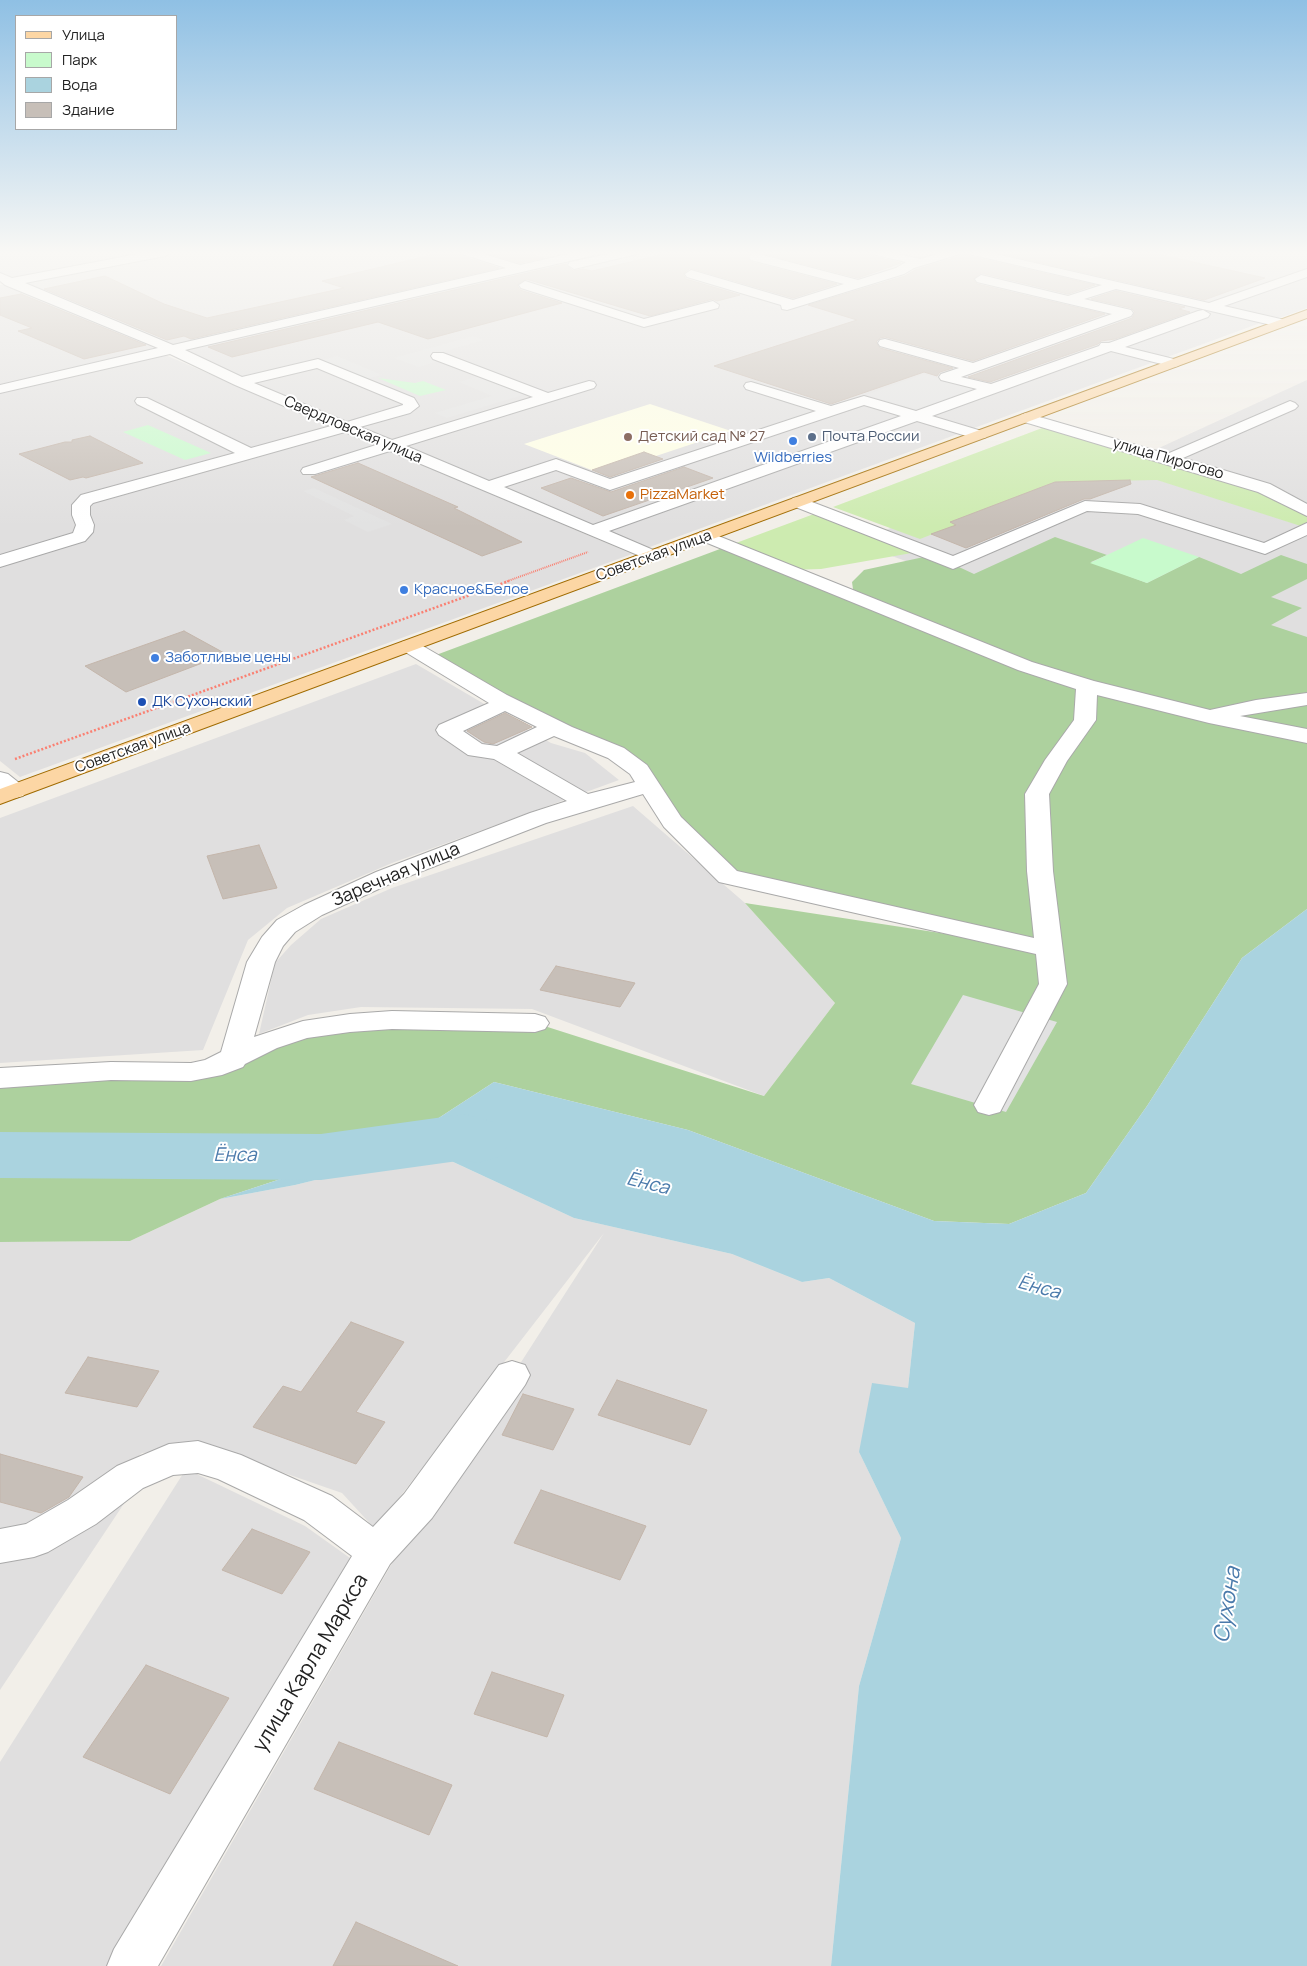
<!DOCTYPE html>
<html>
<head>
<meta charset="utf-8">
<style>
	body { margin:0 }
	#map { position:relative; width:1307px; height:1966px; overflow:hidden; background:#f2efe9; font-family:Manrope,sans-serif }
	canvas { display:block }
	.legend { position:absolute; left:15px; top:15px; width:162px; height:115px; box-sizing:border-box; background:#fff; border:1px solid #a7a7a7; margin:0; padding:6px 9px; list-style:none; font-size:15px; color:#222 }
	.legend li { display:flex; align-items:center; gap:10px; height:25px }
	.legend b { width:25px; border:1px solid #a7a7a7 }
</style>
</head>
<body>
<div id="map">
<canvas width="1307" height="1966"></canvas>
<ul class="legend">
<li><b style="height:6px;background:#fcd6a4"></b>Улица</li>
<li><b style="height:14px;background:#c8facc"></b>Парк</li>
<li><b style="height:14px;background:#aad3df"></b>Вода</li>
<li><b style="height:14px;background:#c7bfb8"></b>Здание</li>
</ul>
</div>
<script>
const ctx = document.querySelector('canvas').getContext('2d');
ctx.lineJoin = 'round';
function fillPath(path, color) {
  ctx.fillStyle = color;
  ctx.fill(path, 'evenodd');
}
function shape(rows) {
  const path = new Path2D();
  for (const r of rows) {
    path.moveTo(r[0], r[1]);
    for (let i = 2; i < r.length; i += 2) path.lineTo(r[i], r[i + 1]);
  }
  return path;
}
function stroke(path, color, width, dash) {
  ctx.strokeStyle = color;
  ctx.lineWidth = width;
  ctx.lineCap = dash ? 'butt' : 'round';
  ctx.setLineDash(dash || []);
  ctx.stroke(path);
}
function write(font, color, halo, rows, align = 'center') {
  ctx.font = font + ' Manrope,sans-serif';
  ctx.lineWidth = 4;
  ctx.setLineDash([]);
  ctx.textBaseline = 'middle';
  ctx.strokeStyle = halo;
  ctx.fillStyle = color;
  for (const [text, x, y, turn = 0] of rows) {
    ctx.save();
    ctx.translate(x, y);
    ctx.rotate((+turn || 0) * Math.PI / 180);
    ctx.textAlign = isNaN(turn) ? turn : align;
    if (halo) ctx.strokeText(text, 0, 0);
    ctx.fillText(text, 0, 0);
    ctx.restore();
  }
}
fillPath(shape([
	[0,252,158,252,15,280,0,273],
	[171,252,460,252,512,268,171,347,20,281],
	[471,252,582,252,519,266],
	[599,252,961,252,1263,322,647,548,351,425,177,350],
	[973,252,1307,252,1307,308,1271,321],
	[7,284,133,335,160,350,0,386,0,285],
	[163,354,632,554,20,777,0,761,0,391],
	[1307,380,1307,654,1016,601,856,543,1049,459,1100,475],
	[416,664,551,743,585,753,619,780,392,863,287,908,248,940,203,1050,0,1063,0,818],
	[633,806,745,903,835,1003,764,1096,532,1009,361,1007,308,1015,259,1034,275,963,291,945,321,919,392,888],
	[449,1160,574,1218,732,1254,802,1282,829,1278,915,1323,908,1388,859,1452,901,1538,859,1686,831,1966,161,1966,394,1560,604,1233,375,1529,342,1493,212,1448,142,1453,55,1528,0,1533,0,1242,130,1241,220,1199,295,1185,340,1174,415,1161],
	[186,1469,305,1526,350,1558,107,1966,0,1966,0,1762],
	[133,1490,0,1690,0,1561]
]), '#e0dfdf');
fillPath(shape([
	[650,404,731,431,602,474,524,444]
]), '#ffffe5');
fillPath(shape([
	[1050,425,1234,478,1307,511,1307,528,1157,480,1055,482,951,522,956,525,920,539,833,507],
	[822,511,923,551,821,569,788,570,728,546]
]), '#cdebb0');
fillPath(shape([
	[1055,537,1107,555,1091,562,1147,583,1199,557,1241,574,1281,555,1307,564,1307,579,1271,597,1302,608,1271,625,1307,637,1307,909,1242,958,1147,1106,1086,1193,1009,1224,934,1221,688,1130,494,1082,391,1149,321,1157,311,1169,220,1199,130,1241,0,1242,0,1078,191,1072,303,1030,535,1023,764,1096,835,1003,745,903,1038,948,728,877,639,770,428,658,728,546,854,596,852,582,864,570,933,555,974,574]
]), '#add19e');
fillPath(shape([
	[378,378,415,383,423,381,446,390,420,396],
	[148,425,211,453,185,460,123,432],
	[1143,538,1199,557,1147,583,1090,563]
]), '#c8facc');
fillPath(shape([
	[904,273,913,275,787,311,765,305,778,302,790,305],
	[473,336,484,340,438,353,451,357,419,367,394,358],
	[337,356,382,375,367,379,323,360],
	[924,374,976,389,917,410,866,395],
	[480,376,526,394,447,418,435,413,492,396,459,382],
	[314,488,392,524,368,532,344,520,354,516,303,491],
	[963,995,1057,1022,1006,1112,911,1084]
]), '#e2e2e2');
fillPath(shape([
	[1307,909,1307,1966,831,1966,859,1686,901,1538,859,1452,872,1383,908,1388,915,1323,829,1278,802,1282,732,1254,574,1218,449,1160,415,1161,340,1174,295,1185,220,1199,311,1169,321,1157,391,1149,494,1082,688,1130,934,1221,1009,1224,1086,1193,1147,1106,1242,958]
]), '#aad3df');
fillPath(shape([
	[465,1114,501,1124,511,1140,501,1156,477,1163,465,1160,321,1180,0,1178,0,1132,321,1134,465,1114]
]), '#aad3df');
const building = shape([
	[444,252,458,252,461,256,499,268,191,339,184,336,167,340,44,289,105,276,164,304,207,318,344,288,322,281,444,252],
	[482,252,523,252,544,258,520,263,482,252],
	[673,252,753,252,747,256,751,262,837,284,793,298,690,268,683,274,686,279,740,295,717,301,713,299,650,316,526,279,517,285,520,290,562,303,428,339,378,322,232,357,208,347,566,264,573,271,583,269,592,271,673,252],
	[757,252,868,252,872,256,901,263,858,278,757,252],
	[964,252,969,256,1095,285,1068,294,981,273,973,279,977,284,1105,314,973,361,885,337,880,338,876,342,880,348,953,368,940,372,937,376,924,372,831,404,714,366,857,320,808,305,905,276,915,270,961,256,964,252],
	[994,252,1061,252,1091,259,1115,252,1148,252,1265,278,1204,300,994,252],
	[1116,291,1185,307,1179,309,1190,312,1115,339,1101,341,1098,344,990,382,968,377,1132,318,1135,312,1131,308,1091,299,1116,291],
	[21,294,146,345,84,359,18,331,32,328,0,315,0,298,21,294],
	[90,436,143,463,86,478,83,477,70,480,19,454,65,442,72,442,72,440,90,436],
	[644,452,663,459,610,477,592,470,644,452],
	[358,463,458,507,454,508,522,542,482,556,311,477,358,463],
	[684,467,713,478,603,516,541,488,571,478,611,492,684,467],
	[1130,480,1131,484,1090,499,1084,499,966,548,931,534,956,525,950,522,1055,482,1130,480],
	[184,631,226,654,126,692,85,666,184,631],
	[505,713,532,727,493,744,484,742,467,731,505,713],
	[259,845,277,888,223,899,207,856,259,845],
	[556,966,635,983,620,1007,540,990,556,966],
	[351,1322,404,1342,356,1412,385,1422,356,1464,253,1427,283,1386,301,1392,351,1322],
	[88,1357,159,1371,137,1407,65,1393,88,1357],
	[617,1380,707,1410,690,1445,598,1415,617,1380],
	[523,1394,574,1409,553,1450,502,1435,523,1394],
	[0,1454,83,1477,69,1497,41,1513,0,1502,0,1454],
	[541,1490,646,1526,620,1580,514,1543,541,1490],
	[252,1529,310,1552,282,1594,222,1570,252,1529],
	[146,1665,229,1698,170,1794,83,1757,146,1665],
	[492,1672,564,1695,547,1737,474,1714,492,1672],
	[339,1742,452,1785,429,1835,314,1789,339,1742],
	[356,1922,458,1966,333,1966,356,1922]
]);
fillPath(building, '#c7bfb8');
stroke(building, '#c4b6ab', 1);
const minor = shape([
	[148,252,171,252,165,256,25,283,173,345,506,268,462,254,460,252,477,252,520,265,577,252,597,252,591,256,185,350,242,377,318,359,414,398,419,406,410,413,360,427,392,440,533,397,433,359,431,356,433,353,443,353,548,393,589,381,594,382,596,385,594,388,406,446,489,481,556,459,610,479,816,411,746,389,744,386,746,383,751,382,831,406,864,396,916,411,977,389,941,380,939,377,941,374,959,368,880,346,878,343,880,340,885,339,973,363,1112,314,977,282,975,279,981,275,1068,296,1102,285,969,254,967,252,987,252,1209,303,1307,269,1307,277,1224,306,1285,320,1287,323,1285,326,1280,327,1116,289,1084,299,1131,310,1133,313,1131,316,961,377,991,384,1099,346,1101,343,1109,343,1198,311,1203,310,1210,314,1208,317,1125,347,1178,360,1180,363,1178,366,1173,367,1111,351,932,416,985,432,987,435,985,438,973,438,917,421,609,531,658,552,661,556,658,560,652,561,390,451,315,474,303,474,301,471,303,468,376,445,345,432,93,503,90,506,90,515,94,525,93,532,85,541,0,567,0,555,73,533,76,525,72,515,72,505,81,495,235,453,137,404,135,401,137,398,147,398,251,448,331,426,235,385,170,354,0,393,0,385,158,348,5,285,0,281,0,273,12,278,148,252],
	[317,368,403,404,403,405,347,422,254,383,317,368],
	[864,405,901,416,593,525,504,487,556,470,610,490,864,405],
	[619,252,639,252,637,254,574,269,568,265,570,262,619,252],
	[870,252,890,252,920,259,944,252,962,252,960,254,914,268,904,274,787,310,782,309,781,305,687,277,685,274,691,270,793,300,844,284,751,260,749,257,751,254,755,253,858,280,896,268,906,262,872,254,870,252],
	[525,281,644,319,713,301,719,305,718,308,644,327,521,288,519,285,525,281],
	[1290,401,1295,403,1298,406,1295,409,1183,458,1270,484,1307,504,1307,516,1258,492,1021,421,1018,418,1021,415,1026,413,1167,454,1290,401],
	[799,497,953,556,1085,501,1140,504,1264,543,1307,523,1307,535,1265,554,1138,514,1087,511,953,569,793,506,790,502,793,498,799,497],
	[706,531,1032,662,1094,681,1210,710,1256,700,1307,693,1307,705,1240,716,1307,729,1307,743,1209,723,1097,695,1096,720,1067,761,1049,794,1053,871,1067,984,1000,1112,989,1115,978,1112,974,1105,1039,984,1036,954,719,882,664,827,643,794,546,823,394,882,322,915,295,932,283,946,275,962,254,1037,303,1021,350,1014,392,1011,535,1014,545,1017,549,1023,545,1029,535,1032,392,1029,350,1032,307,1038,277,1048,245,1064,243,1067,222,1075,191,1081,111,1080,0,1088,0,1068,111,1062,191,1063,205,1060,221,1052,247,962,262,937,277,920,304,905,376,872,530,813,567,801,494,759,468,755,439,735,436,730,439,725,489,703,402,650,399,646,402,642,409,640,416,642,507,695,572,727,624,748,647,765,681,817,737,871,1034,938,1027,871,1025,794,1045,760,1074,720,1076,689,1018,670,700,540,697,536,700,532,706,531],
	[505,711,537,727,497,746,482,744,463,731,505,711],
	[554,736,608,758,630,774,635,782,588,794,517,753,554,736],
	[0,772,8,774,23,786,27,791,23,796,15,798,7,796,0,790,0,772],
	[512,1361,525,1365,530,1375,525,1385,432,1518,390,1564,158,1966,107,1966,114,1949,352,1556,304,1520,218,1479,198,1473,173,1475,143,1488,96,1524,48,1552,34,1557,0,1563,0,1529,26,1524,68,1500,117,1466,169,1444,198,1441,241,1455,332,1496,373,1527,404,1494,499,1365,512,1361]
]);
const major = shape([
	[1307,310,1307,318,0,804,0,789,1307,310]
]);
stroke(minor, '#a9a9a9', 2);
stroke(major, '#a06b00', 2);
stroke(shape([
	[505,582,588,552]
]), '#fa8072', 2, [1, 1]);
stroke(shape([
	[15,759,509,581]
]), '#fa8072', 2.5, [2, 2]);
fillPath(minor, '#fff');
fillPath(major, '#fcd6a4');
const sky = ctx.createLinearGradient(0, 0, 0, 527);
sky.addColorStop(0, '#8fc0e4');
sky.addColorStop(0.48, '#f9f8f5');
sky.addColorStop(1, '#f9f8f500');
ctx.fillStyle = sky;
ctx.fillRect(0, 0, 1307, 527);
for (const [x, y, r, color] of [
	[628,437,5,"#8d6e63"],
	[812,437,5,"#5c6f8a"],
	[793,441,5,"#3f7fe0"],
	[630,495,5,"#e8710a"],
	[404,590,5,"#3f7fe0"],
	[155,658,5,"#3f7fe0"],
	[142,702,5,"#1a4fb4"]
]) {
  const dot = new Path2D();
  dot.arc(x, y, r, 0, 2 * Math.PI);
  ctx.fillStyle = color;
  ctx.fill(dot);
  stroke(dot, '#fff', 2);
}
write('15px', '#222', '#fff', [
	["Свердловская улица",353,430,23],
	["улица Пирогово",1168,459,16],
	["Советская улица",654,556,-20],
	["Советская улица",133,748,-20]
]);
write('15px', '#785e54', '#fff', [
	["Детский сад № 27",638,437]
], 'left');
write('15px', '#4e5e75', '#fff', [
	["Почта России",822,437]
], 'left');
write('15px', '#366cbe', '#fff', [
	["Wildberries",793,458,"center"],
	["Красное&Белое",414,590],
	["Заботливые цены",165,658]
], 'left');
write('15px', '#c56008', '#fff', [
	["PizzaMarket",640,495]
], 'left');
write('15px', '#164399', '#fff', [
	["ДК Сухонский",152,702]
], 'left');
write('18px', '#222', '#fff', [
	["Заречная улица",396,875,-23]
]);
write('italic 19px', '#4a7aab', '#fff', [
	["Ёнса",235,1156],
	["Ёнса",648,1184,14],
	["Ёнса",1039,1288,15]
]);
write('21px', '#222', '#fff', [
	["улица Карла Маркса",311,1663,-59]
]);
write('italic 22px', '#4a7aab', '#fff', [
	["Сухона",1228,1605,-81]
]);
</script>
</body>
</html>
